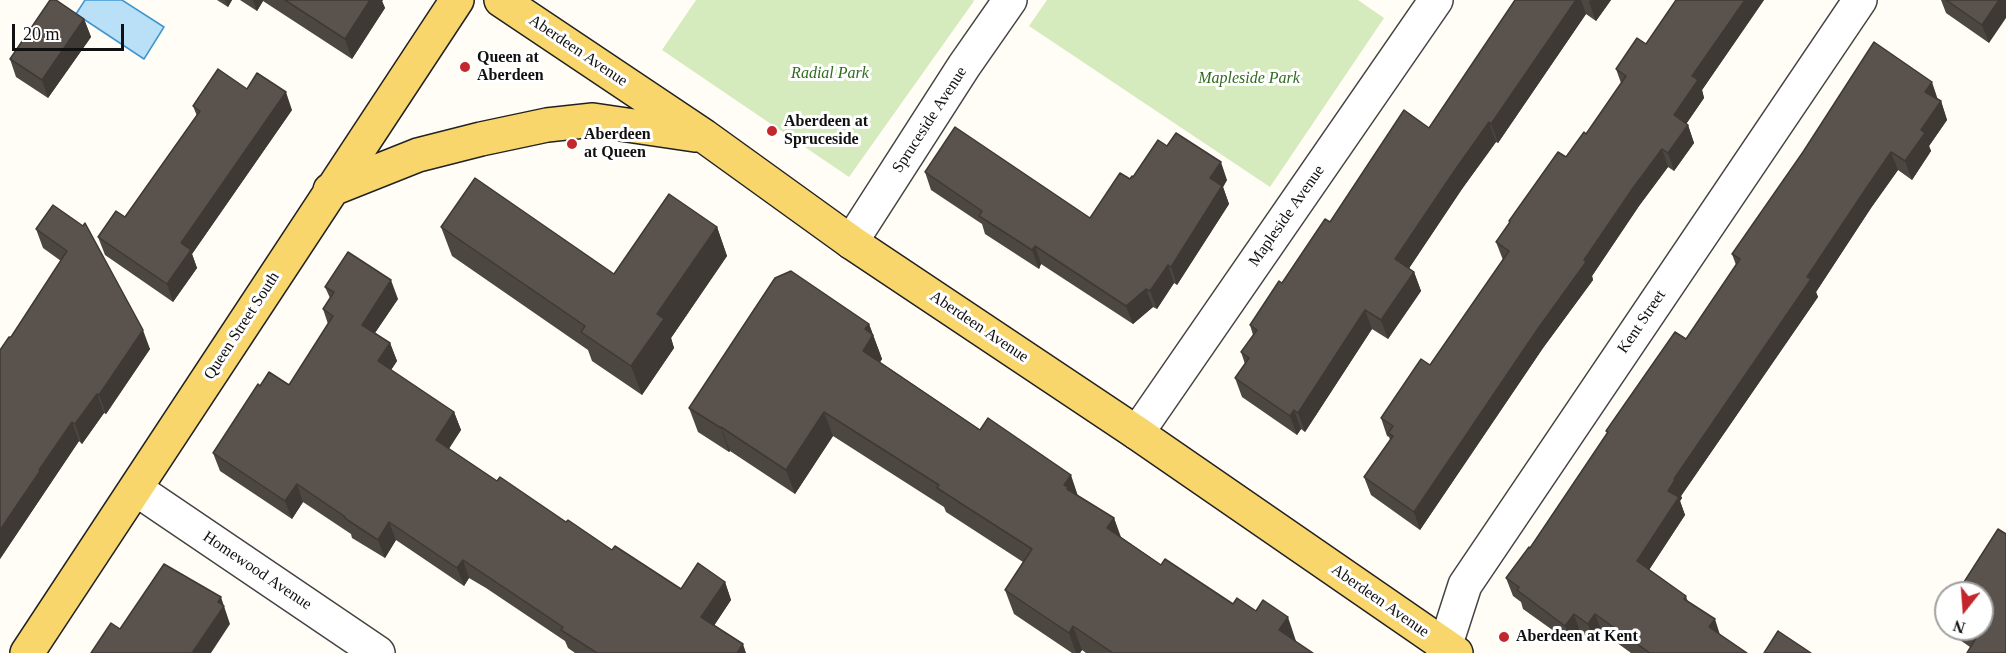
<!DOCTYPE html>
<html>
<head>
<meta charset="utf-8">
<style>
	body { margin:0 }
	#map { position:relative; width:2006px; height:653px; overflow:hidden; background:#fffdf5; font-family:"Times New Roman",serif }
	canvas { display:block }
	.north { position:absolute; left:1934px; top:581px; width:60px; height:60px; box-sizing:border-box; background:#fff; border:2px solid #a0a0a0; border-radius:50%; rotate:197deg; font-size:16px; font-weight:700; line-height:24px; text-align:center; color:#111 }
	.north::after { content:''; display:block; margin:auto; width:21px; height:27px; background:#c4262e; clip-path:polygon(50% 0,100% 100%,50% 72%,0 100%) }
	.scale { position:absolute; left:12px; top:24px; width:112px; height:27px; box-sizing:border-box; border:3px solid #111; border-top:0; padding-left:8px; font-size:18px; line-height:21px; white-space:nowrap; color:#111; -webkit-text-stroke:4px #fff; paint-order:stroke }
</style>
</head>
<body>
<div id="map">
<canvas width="2006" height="653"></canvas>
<div class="north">N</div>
<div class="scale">20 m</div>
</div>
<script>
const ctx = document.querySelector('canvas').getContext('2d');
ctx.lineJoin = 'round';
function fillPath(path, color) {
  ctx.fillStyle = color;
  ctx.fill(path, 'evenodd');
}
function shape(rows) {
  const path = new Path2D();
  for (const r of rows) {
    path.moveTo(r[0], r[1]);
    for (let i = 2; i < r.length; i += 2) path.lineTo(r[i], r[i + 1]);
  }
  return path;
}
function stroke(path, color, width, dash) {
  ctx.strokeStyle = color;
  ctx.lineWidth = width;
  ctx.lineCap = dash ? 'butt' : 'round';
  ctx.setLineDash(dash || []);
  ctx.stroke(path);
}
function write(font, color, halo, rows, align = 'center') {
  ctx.font = font + ' "Times New Roman",serif';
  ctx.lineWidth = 6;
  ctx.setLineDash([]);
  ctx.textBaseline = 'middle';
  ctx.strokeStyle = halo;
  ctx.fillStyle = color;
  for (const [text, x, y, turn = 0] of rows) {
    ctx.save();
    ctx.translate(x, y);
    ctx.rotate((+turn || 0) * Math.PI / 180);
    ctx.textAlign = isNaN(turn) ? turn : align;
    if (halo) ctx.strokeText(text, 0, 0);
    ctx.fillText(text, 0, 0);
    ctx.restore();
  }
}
fillPath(shape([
	[696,0,973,0,974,1,849,177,662,50],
	[1047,0,1358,0,1384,18,1270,187,1029,26]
]), '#d5ebbd');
const water = shape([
	[85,0,122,0,164,27,144,59,76,14,85,0]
]);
fillPath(water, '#b9e0f7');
stroke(water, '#3f96cf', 1.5);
const minor = shape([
	[851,242,964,66,1010,0],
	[1137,433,1436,0],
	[136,489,378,653],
	[1443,653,1465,585,1860,0]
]);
const major = shape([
	[501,0,704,136,851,242,1137,433,1456,653],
	[330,190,418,155,481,139,547,125,593,120,695,135],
	[27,653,457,0]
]);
stroke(minor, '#444', 36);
stroke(major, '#222', 36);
stroke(minor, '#fff', 33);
stroke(major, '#f9d66b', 33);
fillPath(shape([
	[217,0,232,0,228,7],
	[240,0,383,0,382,1,385,8,352,59,263,1,257,11],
	[1515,0,1611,0,1596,21,1586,14,1498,143,1496,142,1462,189,1409,268,1414,272,1421,291,1388,339,1372,329,1305,432,1301,429,1297,435,1242,397,1235,378,1245,364,1241,352,1253,335,1250,325,1330,222,1429,128],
	[1676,0,1764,0,1702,90,1704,98,1686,124,1688,125,1694,143,1674,171,1668,167,1639,206,1592,276,1593,280,1543,348,1420,530,1371,495,1364,477,1390,440,1389,437,1387,436,1381,418,1430,365,1503,260,1496,242,1509,223,1509,221,1586,134,1621,83,1616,69,1646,44],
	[1941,0,2006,0,1989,43,1946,13],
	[84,19,91,37,48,98,16,77,10,59],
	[247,89,292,110,192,254,197,268,173,302,105,255,98,237,125,217,197,116,193,106],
	[1938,100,1941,101,1947,120,1929,146,1931,151,1912,180,1898,170,1871,208,1816,292,1818,297,1681,496,1682,498,1680,501,1685,515,1649,570,1686,596,1688,602,1720,635,1747,653,1631,653,1602,632,1594,642,1580,632,1572,644,1523,609,1521,602,1513,596,1506,578,1530,548,1607,433,1606,431,1686,339,1736,265,1732,254],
	[1167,146,1227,180,1223,187,1229,204,1177,285,1174,283,1157,309,1153,307,1133,324,1041,264,1039,269,985,234,982,224,931,190,925,172,1090,218,1130,179],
	[53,205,150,349,106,414,104,413,82,444,79,441,0,559,11,337,61,261,43,248,36,229],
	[441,227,614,274,717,227,727,256,671,338,674,348,642,395,592,361,588,350,452,256],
	[325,287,398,299,375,333,390,343,397,361,391,370,454,412,461,430,449,449,497,481,612,550,681,589,725,582,731,600,714,625,746,653,575,653,568,648,565,641,486,588,469,578,464,586,396,540,385,558,352,538,351,534,303,502,292,519,220,471,213,453,260,386,289,385,328,324,323,309,330,298],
	[869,324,882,359,880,362,1078,496,1114,518,1121,537,1161,565,1233,604,1296,641,1296,642,1313,653,1086,653,1082,650,1080,653,1072,653,1014,614,1005,590,1023,562,946,512,944,507,833,436,795,494,730,451,729,452,698,432,689,408],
	[1949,629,1982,629,2006,653,1970,647,1950,633]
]), '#4d4742');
fillPath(shape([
	[225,0,232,0,228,7],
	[253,0,263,0,263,1,257,11],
	[370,0,383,0,382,1,385,8,352,59,345,39],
	[1576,0,1581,0,1586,14,1498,143,1491,124],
	[1591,0,1611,0,1596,21,1589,2],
	[1745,0,1764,0,1702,90,1704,98,1680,133,1674,115,1692,76],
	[1999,0,2006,0,2006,18,1989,43,1982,25],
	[84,19,91,37,48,98,42,80],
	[1932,82,1938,100,1925,92],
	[286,92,292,110,192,254,197,268,173,302,167,284,181,243],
	[1941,101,1947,120,1929,146,1931,151,1912,180,1905,161,1921,130],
	[1489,122,1496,142,1462,189,1402,279,1395,259,1455,170],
	[1688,125,1694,143,1674,171,1668,153],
	[1662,149,1668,167,1639,206,1592,276,1593,280,1543,348,1420,530,1414,512,1584,260,1633,188],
	[1891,152,1898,170,1871,208,1816,292,1818,297,1681,496,1682,498,1680,501,1685,515,1643,579,1637,561,1674,479,1865,190],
	[1221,162,1227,180,1223,187,1229,204,1177,285,1171,267,1210,178],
	[717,227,727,256,671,338,674,348,642,395,631,366,657,314],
	[1035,246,1041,264,1039,269,1032,250],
	[1168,265,1174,283,1157,309,1150,291],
	[1414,272,1421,291,1388,339,1381,320],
	[391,280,398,299,368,343,362,325],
	[1146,289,1153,307,1133,324,1126,306],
	[1365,310,1372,329,1305,432,1298,413],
	[869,324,882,359,872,375,863,351,865,329],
	[143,330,150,349,106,414,99,395],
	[390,343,397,361,385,379,378,361],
	[97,394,104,413,82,444,75,424],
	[1294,410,1301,429,1297,435,1290,416],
	[454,412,461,430,442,458,436,440],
	[824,412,833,436,795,494,786,470],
	[72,422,79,441,0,559,0,530,39,470],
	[721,427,730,451,729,452,721,428],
	[1071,475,1079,499,1074,507,1064,485],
	[297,484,303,502,292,519,285,501],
	[1114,518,1122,542,1107,528],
	[389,522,396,540,385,558,378,540],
	[463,560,469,578,464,586,457,568],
	[725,582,731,600,708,635,701,617],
	[221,597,230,624,211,653,192,653,218,602],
	[1574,614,1580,632,1572,644,1565,626],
	[1595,614,1602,632,1594,642,1588,624],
	[1288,617,1296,641,1288,653,1279,630],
	[1715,619,1721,638,1709,627],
	[1073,626,1082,650,1080,653,1076,653,1069,633],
	[743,644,746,653,737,653]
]), '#3f3936');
const building = shape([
	[50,0,56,0,84,19,42,80,10,59,50,0],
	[285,0,370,0,345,39,285,0],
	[1515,0,1576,0,1491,124,1489,122,1455,170,1395,259,1414,272,1381,320,1365,310,1298,413,1294,410,1290,416,1235,378,1249,358,1241,352,1257,330,1250,325,1279,281,1282,283,1325,219,1330,222,1404,110,1429,128,1515,0],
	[1676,0,1745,0,1692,76,1698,80,1674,115,1688,125,1668,153,1662,149,1633,188,1584,260,1586,262,1537,330,1414,512,1364,477,1393,436,1388,433,1393,426,1381,418,1421,359,1430,365,1509,251,1496,242,1510,222,1509,221,1558,152,1566,157,1584,132,1586,134,1626,76,1616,69,1637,38,1646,44,1676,0],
	[1946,0,1999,0,1982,25,1946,0],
	[1874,42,1932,82,1925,92,1941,101,1921,130,1925,133,1905,161,1891,152,1865,190,1807,277,1811,279,1674,479,1675,480,1668,491,1679,497,1637,561,1686,596,1684,599,1715,619,1709,627,1747,653,1650,653,1595,614,1588,624,1574,614,1565,626,1517,590,1519,587,1506,578,1529,547,1530,548,1608,432,1606,431,1675,332,1686,339,1740,259,1732,254,1803,152,1874,42],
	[218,69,247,89,257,73,286,92,181,243,191,250,167,284,98,237,116,211,125,217,200,111,193,106,218,69],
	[955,127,1090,218,1120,173,1130,179,1132,176,1133,177,1158,140,1167,146,1176,133,1221,162,1210,178,1222,186,1171,267,1168,265,1150,291,1146,289,1126,306,1035,246,1032,250,979,216,982,211,925,172,955,127],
	[475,178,614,274,669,194,717,227,657,314,664,319,631,366,581,332,585,326,441,227,475,178],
	[53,205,83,226,85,223,143,330,99,395,97,394,75,424,72,422,39,470,40,471,0,530,0,350,9,337,11,337,67,251,36,229,53,205],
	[348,252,391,280,362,325,390,343,378,361,454,412,436,440,497,481,500,477,566,522,568,520,612,550,615,546,681,589,698,563,725,582,701,617,743,644,737,653,597,653,561,630,563,627,463,560,457,568,389,522,378,540,346,519,344,516,297,484,285,501,213,453,258,384,260,386,269,372,289,385,333,316,323,309,334,292,325,287,348,252],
	[791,271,869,324,865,329,873,335,863,351,980,430,988,418,1071,475,1064,485,1068,487,1067,489,1114,518,1107,528,1161,565,1165,559,1233,604,1237,598,1256,611,1263,600,1288,617,1279,630,1313,653,1113,653,1073,626,1069,633,1005,590,1032,549,937,488,939,485,824,412,786,470,721,427,721,428,689,408,775,278,791,271],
	[1998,529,2006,534,2006,653,1967,653,1976,638,1964,629,1982,629,1982,593,1957,593,1998,529],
	[164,564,221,597,218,602,224,606,192,653,91,653,111,623,120,629,164,564],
	[1778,631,1811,653,1764,653,1778,631]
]);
fillPath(building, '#5a524d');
stroke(building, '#3f3936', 1.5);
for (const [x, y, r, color] of [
	[465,67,6,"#c4262e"],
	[772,131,6,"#c4262e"],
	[572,144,6,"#c4262e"],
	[1504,637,6,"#c4262e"]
]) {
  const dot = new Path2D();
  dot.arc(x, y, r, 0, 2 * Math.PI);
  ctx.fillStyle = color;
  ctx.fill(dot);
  stroke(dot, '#fff', 2);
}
write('16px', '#111', '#fff', [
	["Aberdeen Avenue",578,51,34],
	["Spruceside Avenue",930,120,-57],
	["Mapleside Avenue",1287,216,-55],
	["Kent Street",1642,322,-56],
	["Queen Street South",242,326,-57],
	["Aberdeen Avenue",979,327,34],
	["Homewood Avenue",257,571,34],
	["Aberdeen Avenue",1380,601,35]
]);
write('bold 16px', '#111', '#fff', [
	["Queen at",477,58],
	["Aberdeen",477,76],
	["Aberdeen at",784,122],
	["Spruceside",784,140],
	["Aberdeen",584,135],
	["at Queen",584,153],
	["Aberdeen at Kent",1516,637]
], 'left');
write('italic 16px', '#2f6b1f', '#fff', [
	["Radial Park",830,74],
	["Mapleside Park",1249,79]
]);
</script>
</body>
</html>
